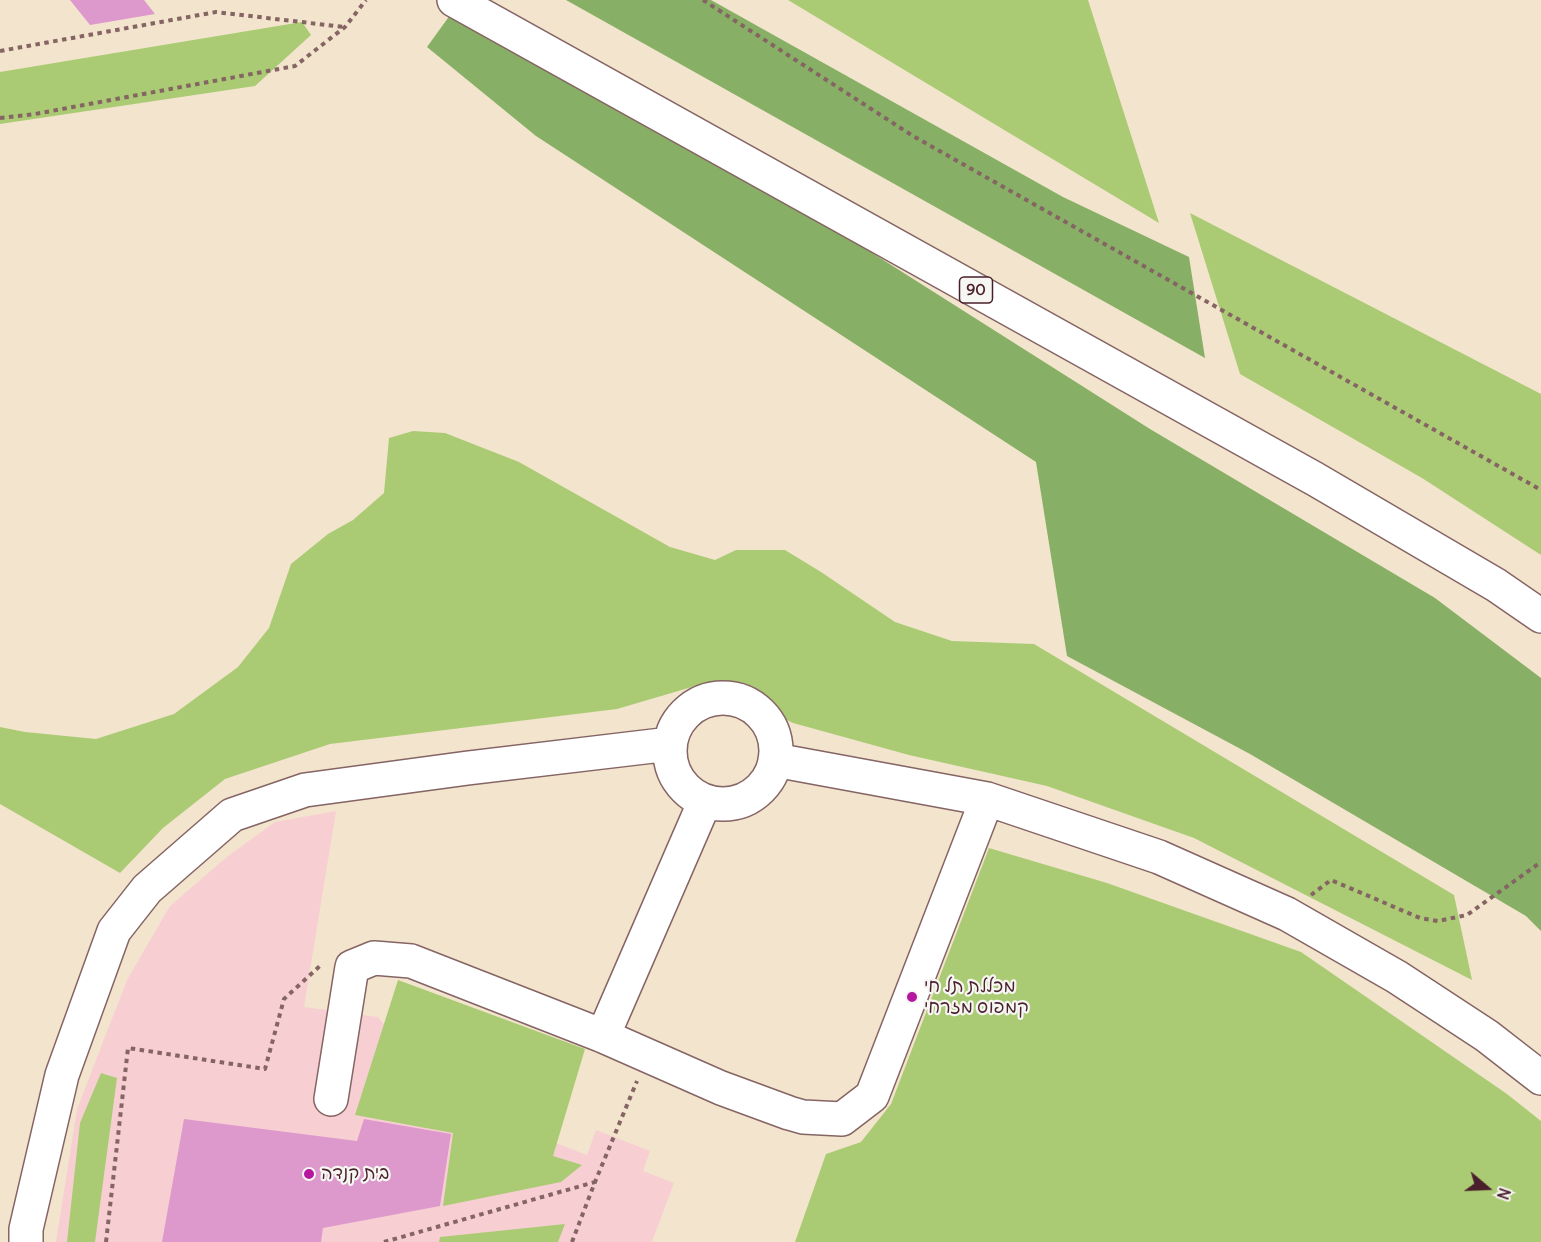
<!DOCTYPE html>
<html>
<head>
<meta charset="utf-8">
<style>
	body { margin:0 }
	#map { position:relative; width:1541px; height:1242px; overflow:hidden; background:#f3e4cd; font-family:Delius,sans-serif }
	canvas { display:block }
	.north { position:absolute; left:1457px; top:1158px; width:60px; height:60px; -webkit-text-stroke:4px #f6f6f2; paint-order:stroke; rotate:109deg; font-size:16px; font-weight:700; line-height:24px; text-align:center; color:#4a1f2b }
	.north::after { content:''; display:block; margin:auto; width:21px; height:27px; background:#4a1f2b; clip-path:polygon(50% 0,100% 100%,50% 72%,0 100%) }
</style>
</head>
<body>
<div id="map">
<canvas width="1541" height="1242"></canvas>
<div class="north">N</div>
</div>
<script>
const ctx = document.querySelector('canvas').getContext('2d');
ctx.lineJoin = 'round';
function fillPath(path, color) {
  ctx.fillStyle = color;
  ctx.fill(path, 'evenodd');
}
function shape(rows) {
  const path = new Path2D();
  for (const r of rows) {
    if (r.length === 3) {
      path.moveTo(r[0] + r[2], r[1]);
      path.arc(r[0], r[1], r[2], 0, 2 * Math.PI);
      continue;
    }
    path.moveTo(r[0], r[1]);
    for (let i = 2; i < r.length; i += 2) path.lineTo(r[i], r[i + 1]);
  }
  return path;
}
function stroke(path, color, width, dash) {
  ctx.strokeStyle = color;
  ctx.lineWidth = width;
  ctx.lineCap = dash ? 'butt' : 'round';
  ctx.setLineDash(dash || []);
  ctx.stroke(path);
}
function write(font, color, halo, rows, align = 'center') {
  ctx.font = font + ' Delius,"Playpen Sans Hebrew",sans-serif';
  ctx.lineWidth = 4.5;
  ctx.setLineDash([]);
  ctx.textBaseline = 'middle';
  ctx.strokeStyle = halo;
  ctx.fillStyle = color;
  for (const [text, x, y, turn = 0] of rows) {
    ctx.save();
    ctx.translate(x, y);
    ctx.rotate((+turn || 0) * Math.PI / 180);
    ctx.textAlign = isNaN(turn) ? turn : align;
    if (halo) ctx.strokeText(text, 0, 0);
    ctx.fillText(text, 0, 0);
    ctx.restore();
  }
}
fillPath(shape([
	[336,811,304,1007,378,1017,444,1097,509,1125,587,1155,596,1130,650,1151,643,1171,674,1183,652,1242,56,1242,77,1109,127,980,170,906,228,856,275,822]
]), '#f7cfd3');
fillPath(shape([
	[788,0,1088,0,1159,223],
	[302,22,311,35,255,86,0,124,0,72],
	[1190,213,1541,394,1541,555,1422,478,1240,374],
	[413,431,445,433,519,462,670,547,715,560,736,550,785,550,821,572,895,622,952,641,1034,644,1454,895,1472,980,1194,838,1047,786,909,755,793,723,735,695,702,684,617,709,330,744,225,779,163,828,120,873,0,804,0,727,25,732,96,739,174,714,238,667,269,628,291,564,328,534,353,520,384,493,389,438],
	[989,848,1107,883,1301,952,1507,1094,1541,1121,1541,1242,795,1242,826,1154,861,1142,891,1104],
	[398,980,585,1049,553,1156,582,1165,561,1182,443,1206,453,1133,355,1115],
	[101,1073,117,1078,95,1242,67,1242,80,1123],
	[565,1224,558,1242,439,1242,440,1237]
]), '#aacb73');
fillPath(shape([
	[566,0,711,0,1063,197,1189,257,1205,358],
	[453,11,817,218,1150,429,1435,598,1541,678,1541,931,1526,916,1250,754,1067,656,1036,462,536,136,427,47]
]), '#87af65');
fillPath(shape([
	[70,0,144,0,155,14,90,25],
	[184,1119,357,1141,364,1119,451,1134,440,1206,323,1228,321,1242,162,1242]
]), '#dd98cc');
const minor = shape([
	[723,751,53],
	[775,760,987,799,1159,857,1287,914,1397,977,1487,1036,1541,1078],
	[603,1036,705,801],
	[331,1099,352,967,374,958,411,961,603,1036,721,1088,789,1113,803,1117,842,1119,872,1096,987,799],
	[26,1242,26,1229,62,1075,114,931,147,889,232,815,305,790,468,768,670,744]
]);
const highway = shape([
	[454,0,1315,479,1496,585,1541,616]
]);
stroke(minor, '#856464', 36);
stroke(highway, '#856464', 36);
stroke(shape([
	[703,0,913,136,1541,490],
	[0,51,216,12,344,27],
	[0,118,35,114,295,66,345,27,366,0],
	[1311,895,1331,880,1420,918,1438,921,1467,915,1541,862],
	[106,1242,128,1048,265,1069,284,999,322,964],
	[384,1242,595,1182],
	[572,1242,595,1182,637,1081]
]), '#856464', 4, [4.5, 4.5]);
stroke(minor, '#fff', 33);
stroke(highway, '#fff', 33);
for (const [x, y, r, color] of [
	[912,997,6,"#b5179e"],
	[309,1174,6,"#b5179e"]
]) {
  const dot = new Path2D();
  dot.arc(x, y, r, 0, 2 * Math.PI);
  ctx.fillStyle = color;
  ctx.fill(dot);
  stroke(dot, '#f6f6f2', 2);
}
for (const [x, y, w] of [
	[976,290,33]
]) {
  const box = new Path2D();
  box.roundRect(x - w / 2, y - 13, w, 26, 4.5);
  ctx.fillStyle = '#f6f6f2';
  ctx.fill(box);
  stroke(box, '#4a1f2b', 1.5);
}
write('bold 16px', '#4a1f2b', null, [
	["90",976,290]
]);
write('18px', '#4a1f2b', '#f6f6f2', [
	["מכללת תל חי",924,987],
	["קמפוס מזרחי",924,1008],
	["בית קנדה",321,1174]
], 'left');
</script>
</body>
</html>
